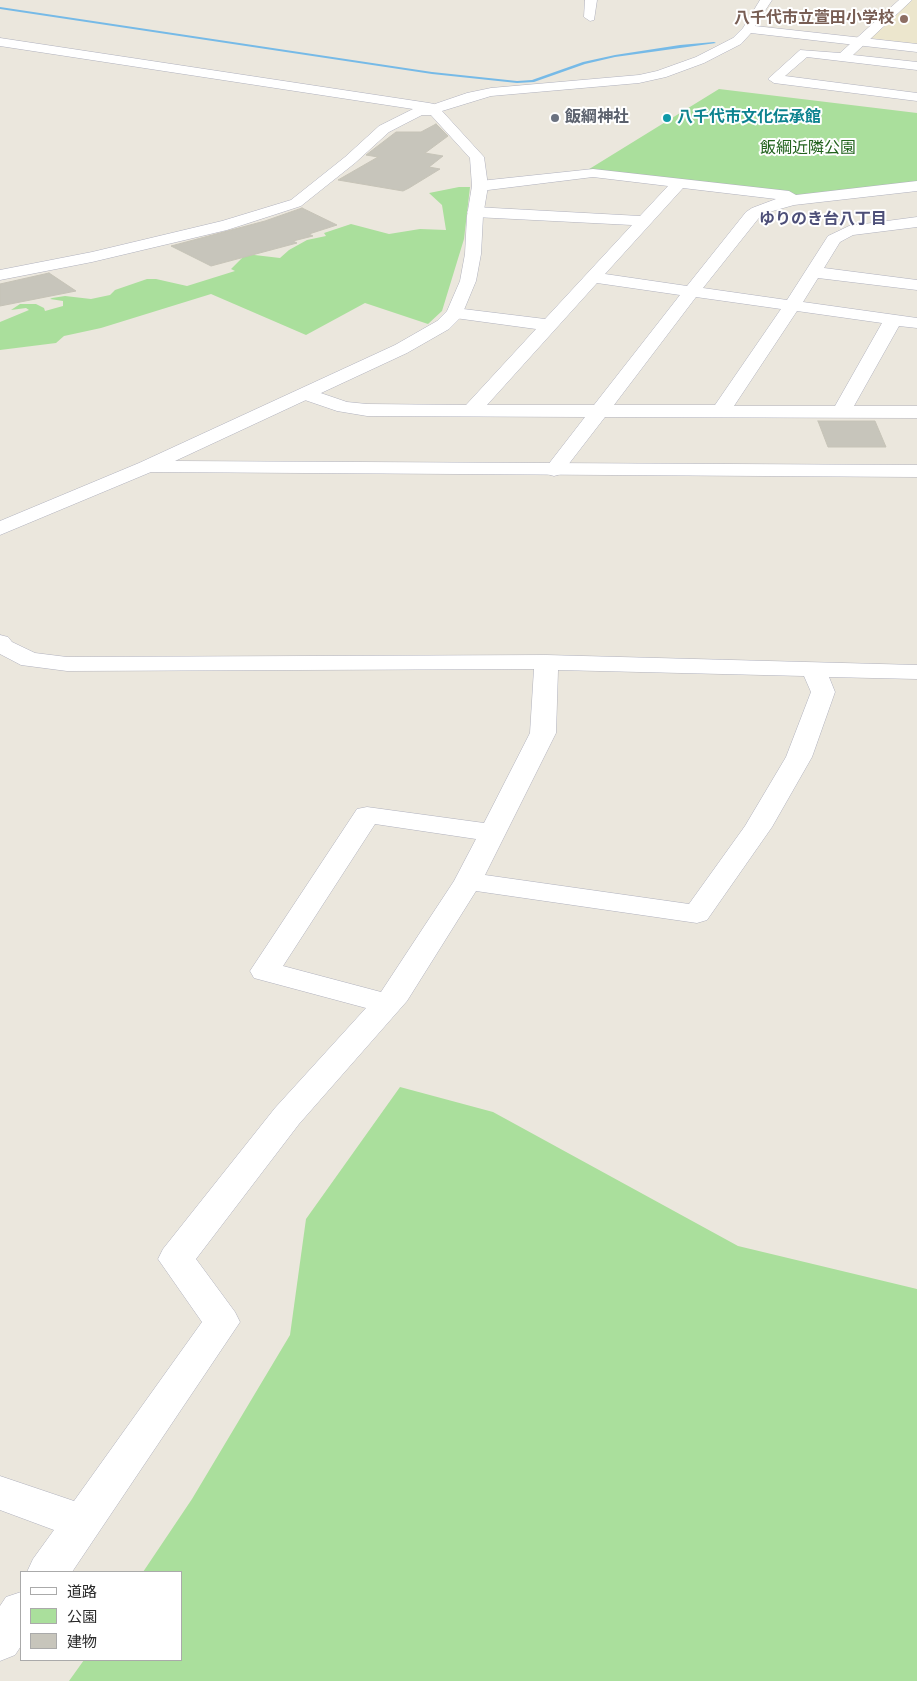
<!DOCTYPE html>
<html>
<head>
<meta charset="utf-8">
<style>
	body { margin:0 }
	#map { position:relative; width:917px; height:1681px; overflow:hidden; background:#ebe7dd; font-family:Signika,"Noto Sans JP",sans-serif }
	canvas { display:block }
	.legend { position:absolute; left:20px; top:1571px; width:162px; height:90px; box-sizing:border-box; background:#fff; border:1px solid #aaa; margin:0; padding:6px 9px; list-style:none; font-size:15px; color:#2a2a2a }
	.legend li { display:flex; align-items:center; gap:10px; height:25px }
	.legend b { width:25px; border:1px solid #aaa }
</style>
</head>
<body>
<div id="map">
<canvas width="917" height="1681"></canvas>
<ul class="legend">
<li><b style="height:6px;background:#fff"></b>道路</li>
<li><b style="height:14px;background:#aadf9c"></b>公園</li>
<li><b style="height:14px;background:#c7c5bb"></b>建物</li>
</ul>
</div>
<script>
const ctx = document.querySelector('canvas').getContext('2d');
ctx.lineJoin = 'round';
function fillPath(path, color) {
  ctx.fillStyle = color;
  ctx.fill(path, 'evenodd');
}
function shape(rows) {
  const path = new Path2D();
  for (const r of rows) {
    path.moveTo(r[0], r[1]);
    for (let i = 2; i < r.length; i += 2) path.lineTo(r[i], r[i + 1]);
  }
  return path;
}
function stroke(path, color, width, dash) {
  ctx.strokeStyle = color;
  ctx.lineWidth = width;
  ctx.lineCap = dash ? 'butt' : 'round';
  ctx.setLineDash(dash || []);
  ctx.stroke(path);
}
function write(font, color, halo, rows, align = 'center') {
  ctx.font = font + ' Signika,"Noto Sans JP",sans-serif';
  ctx.lineWidth = 4;
  ctx.setLineDash([]);
  ctx.textBaseline = 'middle';
  ctx.strokeStyle = halo;
  ctx.fillStyle = color;
  for (const [text, x, y, turn = 0] of rows) {
    ctx.save();
    ctx.translate(x, y);
    ctx.rotate((+turn || 0) * Math.PI / 180);
    ctx.textAlign = isNaN(turn) ? turn : align;
    if (halo) ctx.strokeText(text, 0, 0);
    ctx.fillText(text, 0, 0);
    ctx.restore();
  }
}
fillPath(shape([
	[911,0,917,0,917,44,871,38]
]), '#ece6cd');
fillPath(shape([
	[719,89,917,113,917,184,794,200,586,171],
	[459,187,470,187,464,239,442,311,428,324,365,303,306,335,211,294,101,328,64,336,56,343,0,350,0,322,29,310,26,308,11,310,20,304,36,304,44,308,45,311,63,306,63,301,50,299,52,298,65,296,91,299,110,295,115,290,147,279,156,279,187,286,235,271,231,269,246,254,280,258,289,250,307,240,326,236,324,233,351,224,389,234,420,229,446,230,442,205,429,193],
	[400,1087,493,1112,738,1246,917,1289,917,1681,69,1681,84,1660,181,1660,181,1572,143,1572,192,1499,290,1335,306,1219]
]), '#aadf9c');
fillPath(shape([
	[0,7,432,72,517,81,532,80,583,62,615,55,680,45,714,42,716,43,615,57,585,64,534,82,517,83,432,74,0,9,0,7]
]), '#76bae7');
const building = shape([
	[436,124,448,136,425,153,443,156,429,167,440,169,409,188,403,191,338,180,378,157,366,155,396,132,421,132,436,124],
	[302,208,337,225,309,234,313,236,293,241,297,243,211,266,171,246,265,221,302,208],
	[49,273,76,291,0,306,0,284,49,273],
	[818,421,875,421,886,447,828,447,818,421]
]);
fillPath(building, '#c7c5bb');
stroke(building, '#c6c3b7', 1);
const minor = shape([
	[585,0,597,0,594,20,590,21,584,17,585,0],
	[899,0,912,0,853,55,917,62,917,70,807,57,785,76,917,93,917,101,774,83,768,79,800,50,840,53,899,0],
	[0,38,429,103,434,104,442,111,435,115,422,115,389,132,355,163,301,206,227,230,92,262,0,280,0,270,92,252,222,221,291,200,345,157,379,126,413,109,0,46,0,38],
	[593,169,789,191,796,195,917,181,917,191,794,205,762,214,703,288,787,300,828,236,849,226,917,217,917,227,853,235,840,242,824,268,917,280,917,290,818,278,803,302,917,318,917,328,899,326,854,406,917,406,917,418,605,417,561,474,554,476,547,474,544,470,585,417,367,416,337,411,299,398,297,394,299,390,306,388,347,402,367,404,466,405,536,329,455,318,449,317,446,313,449,309,455,308,545,319,632,225,475,217,470,215,467,212,470,209,475,207,640,216,668,186,593,177,480,191,475,189,472,186,475,183,480,181,593,169],
	[683,188,776,199,752,208,746,212,687,286,605,274,683,188],
	[597,283,680,295,594,405,487,405,597,283],
	[696,297,781,309,715,405,614,405,696,297],
	[797,311,882,323,835,406,734,406,797,311],
	[0,635,8,637,12,642,35,653,67,657,546,655,917,665,917,679,829,677,835,692,812,757,772,827,707,920,697,923,476,891,407,1001,299,1124,196,1259,235,1312,240,1322,72,1572,27,1572,33,1559,54,1530,0,1510,0,1476,74,1501,202,1322,158,1259,163,1249,275,1108,366,1008,254,978,250,971,357,809,367,807,484,823,530,733,534,669,67,671,21,665,0,654,0,635],
	[558,670,804,676,811,692,786,757,745,826,689,904,485,875,556,733,558,670],
	[375,824,476,839,454,881,381,992,283,966,375,824],
	[21,1592,21,1646,15,1655,0,1661,0,1606,6,1597,21,1592]
]);
const tertiary = shape([
	[760,0,772,0,755,26,917,44,917,52,751,33,741,44,704,63,666,77,639,83,491,96,442,111,484,157,488,186,483,216,481,254,476,281,461,317,449,329,407,353,175,461,917,465,917,477,151,472,0,535,0,521,139,463,395,345,437,321,447,311,460,281,465,254,467,216,472,186,470,158,430,114,428,111,432,105,467,93,491,88,639,75,657,71,696,57,733,38,743,28,760,0]
]);
stroke(minor, '#b0b1bd', 1);
stroke(tertiary, '#b0b1bd', 1);
fillPath(minor, '#fff');
fillPath(tertiary, '#fff');
for (const [x, y, r, color] of [
	[904,19,5,"#8d6e63"],
	[555,118,5,"#6b7280"],
	[667,118,5,"#0f9aa8"]
]) {
  const dot = new Path2D();
  dot.arc(x, y, r, 0, 2 * Math.PI);
  ctx.fillStyle = color;
  ctx.fill(dot);
  stroke(dot, '#fff', 2);
}
write('bold 16px', '#785e54', '#fff', [
	["八千代市立萱田小学校",894,19]
], 'right');
write('bold 16px', '#5b616d', '#fff', [
	["飯綱神社",565,118]
], 'left');
write('bold 16px', '#0d838f', '#fff', [
	["八千代市文化伝承館",677,118]
], 'left');
write('16px', '#23631e', '#fff', [
	["飯綱近隣公園",808,149]
]);
write('bold 16px', '#4d4f78', '#fff', [
	["ゆりのき台八丁目",823,220]
]);
</script>
</body>
</html>
